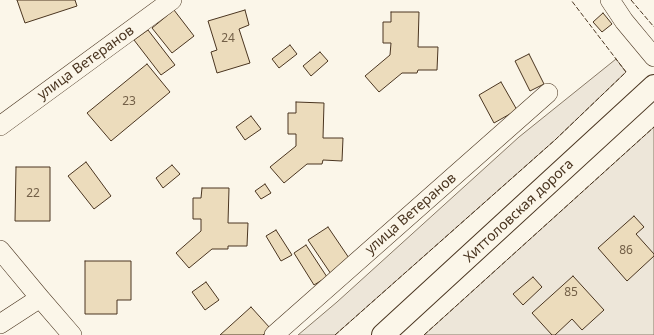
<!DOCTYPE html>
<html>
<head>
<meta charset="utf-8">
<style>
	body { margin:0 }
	canvas { display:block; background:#fbf6e9 }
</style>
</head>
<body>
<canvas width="654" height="335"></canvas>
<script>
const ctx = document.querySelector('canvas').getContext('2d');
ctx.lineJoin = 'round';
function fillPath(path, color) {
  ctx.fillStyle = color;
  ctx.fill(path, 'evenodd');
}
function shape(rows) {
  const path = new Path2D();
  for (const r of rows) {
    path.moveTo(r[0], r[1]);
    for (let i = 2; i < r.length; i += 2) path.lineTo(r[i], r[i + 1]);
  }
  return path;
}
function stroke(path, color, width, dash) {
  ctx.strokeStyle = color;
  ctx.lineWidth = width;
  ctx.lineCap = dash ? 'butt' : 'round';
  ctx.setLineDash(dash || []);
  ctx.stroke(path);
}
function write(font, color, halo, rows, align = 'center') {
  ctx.font = font + ' "Noto Sans",sans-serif';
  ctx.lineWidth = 3;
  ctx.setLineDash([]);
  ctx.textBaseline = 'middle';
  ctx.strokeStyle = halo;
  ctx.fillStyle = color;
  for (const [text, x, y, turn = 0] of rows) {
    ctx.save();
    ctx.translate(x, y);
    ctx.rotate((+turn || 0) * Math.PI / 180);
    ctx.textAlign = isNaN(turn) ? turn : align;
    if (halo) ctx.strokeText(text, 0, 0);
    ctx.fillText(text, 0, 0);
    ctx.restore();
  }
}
const green = shape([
	[616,59,626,72,555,140,335,335,298,335,337,302,519,137,616,59],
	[654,127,654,335,424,335,654,127]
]);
fillPath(green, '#ede6d9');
stroke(green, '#887966', 1);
const building = shape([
	[17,0,75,0,77,6,25,23,17,0],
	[174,10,194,36,172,53,152,28,174,10],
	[245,10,249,25,239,29,250,63,217,73,211,52,217,50,208,21,245,10],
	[391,12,419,12,418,47,438,47,437,70,418,70,417,73,402,73,379,92,365,76,390,55,391,43,383,43,383,22,391,22,391,12],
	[603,13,612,24,602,32,593,22,603,13],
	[148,30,175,65,161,75,134,40,148,30],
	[290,45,297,54,279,68,272,59,290,45],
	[320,52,328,61,311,76,303,66,320,52],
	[529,54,544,84,530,91,515,61,529,54],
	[147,64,170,92,111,141,87,113,147,64],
	[501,82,517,110,494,123,479,95,501,82],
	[296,102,324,103,323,138,343,138,342,161,323,160,322,164,307,164,284,183,270,167,296,146,296,134,288,134,288,113,296,113,296,102],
	[251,116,261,129,245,140,236,127,251,116],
	[86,162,111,196,94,209,68,176,86,162],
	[172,165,180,174,163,188,156,178,172,165],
	[16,167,50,167,50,221,15,221,16,167],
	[265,184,271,193,261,199,255,191,265,184],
	[202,188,229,188,228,223,248,223,247,246,228,246,228,249,212,249,189,268,176,253,201,231,201,219,193,219,193,198,201,198,202,188],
	[634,216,644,227,636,234,654,254,654,256,627,281,598,248,634,216],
	[328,227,351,261,331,274,308,240,328,227],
	[276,230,292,255,281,261,266,236,276,230],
	[306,245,327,277,314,285,294,253,306,245],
	[85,261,131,261,131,300,117,300,117,314,85,314,85,261],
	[573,276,604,310,582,330,572,319,555,335,552,335,532,313,573,276],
	[533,277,542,287,523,305,513,294,533,277],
	[206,282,219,300,205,310,192,292,206,282],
	[251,307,270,328,263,335,220,335,251,307]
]);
fillPath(building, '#ecdcbc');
stroke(building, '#4a3520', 1);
const minor = shape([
	[610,0,624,21,654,57],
	[0,126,172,0],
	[0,250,40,298,72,335],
	[0,324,40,298],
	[274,335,548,93]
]);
const tertiary = shape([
	[383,335,654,86]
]);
stroke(minor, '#4a3520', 20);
stroke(tertiary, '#4a3520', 24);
stroke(minor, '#fbf6e9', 19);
stroke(tertiary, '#fbf6e9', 22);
stroke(shape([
	[631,0,654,27],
	[335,335,555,140,626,72,571,0],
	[424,335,654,127]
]), '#4a3520', 1, [5, 2]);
write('12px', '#725f47', null, [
	["24",228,39],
	["23",129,102],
	["22",33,194],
	["86",626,251],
	["85",571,293]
]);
write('14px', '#4a3520', '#fbf6e9', [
	["улица Ветеранов",86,63,-36],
	["Хиттоловская дорога",519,211,-43],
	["улица Ветеранов",411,214,-41]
]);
</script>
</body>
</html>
